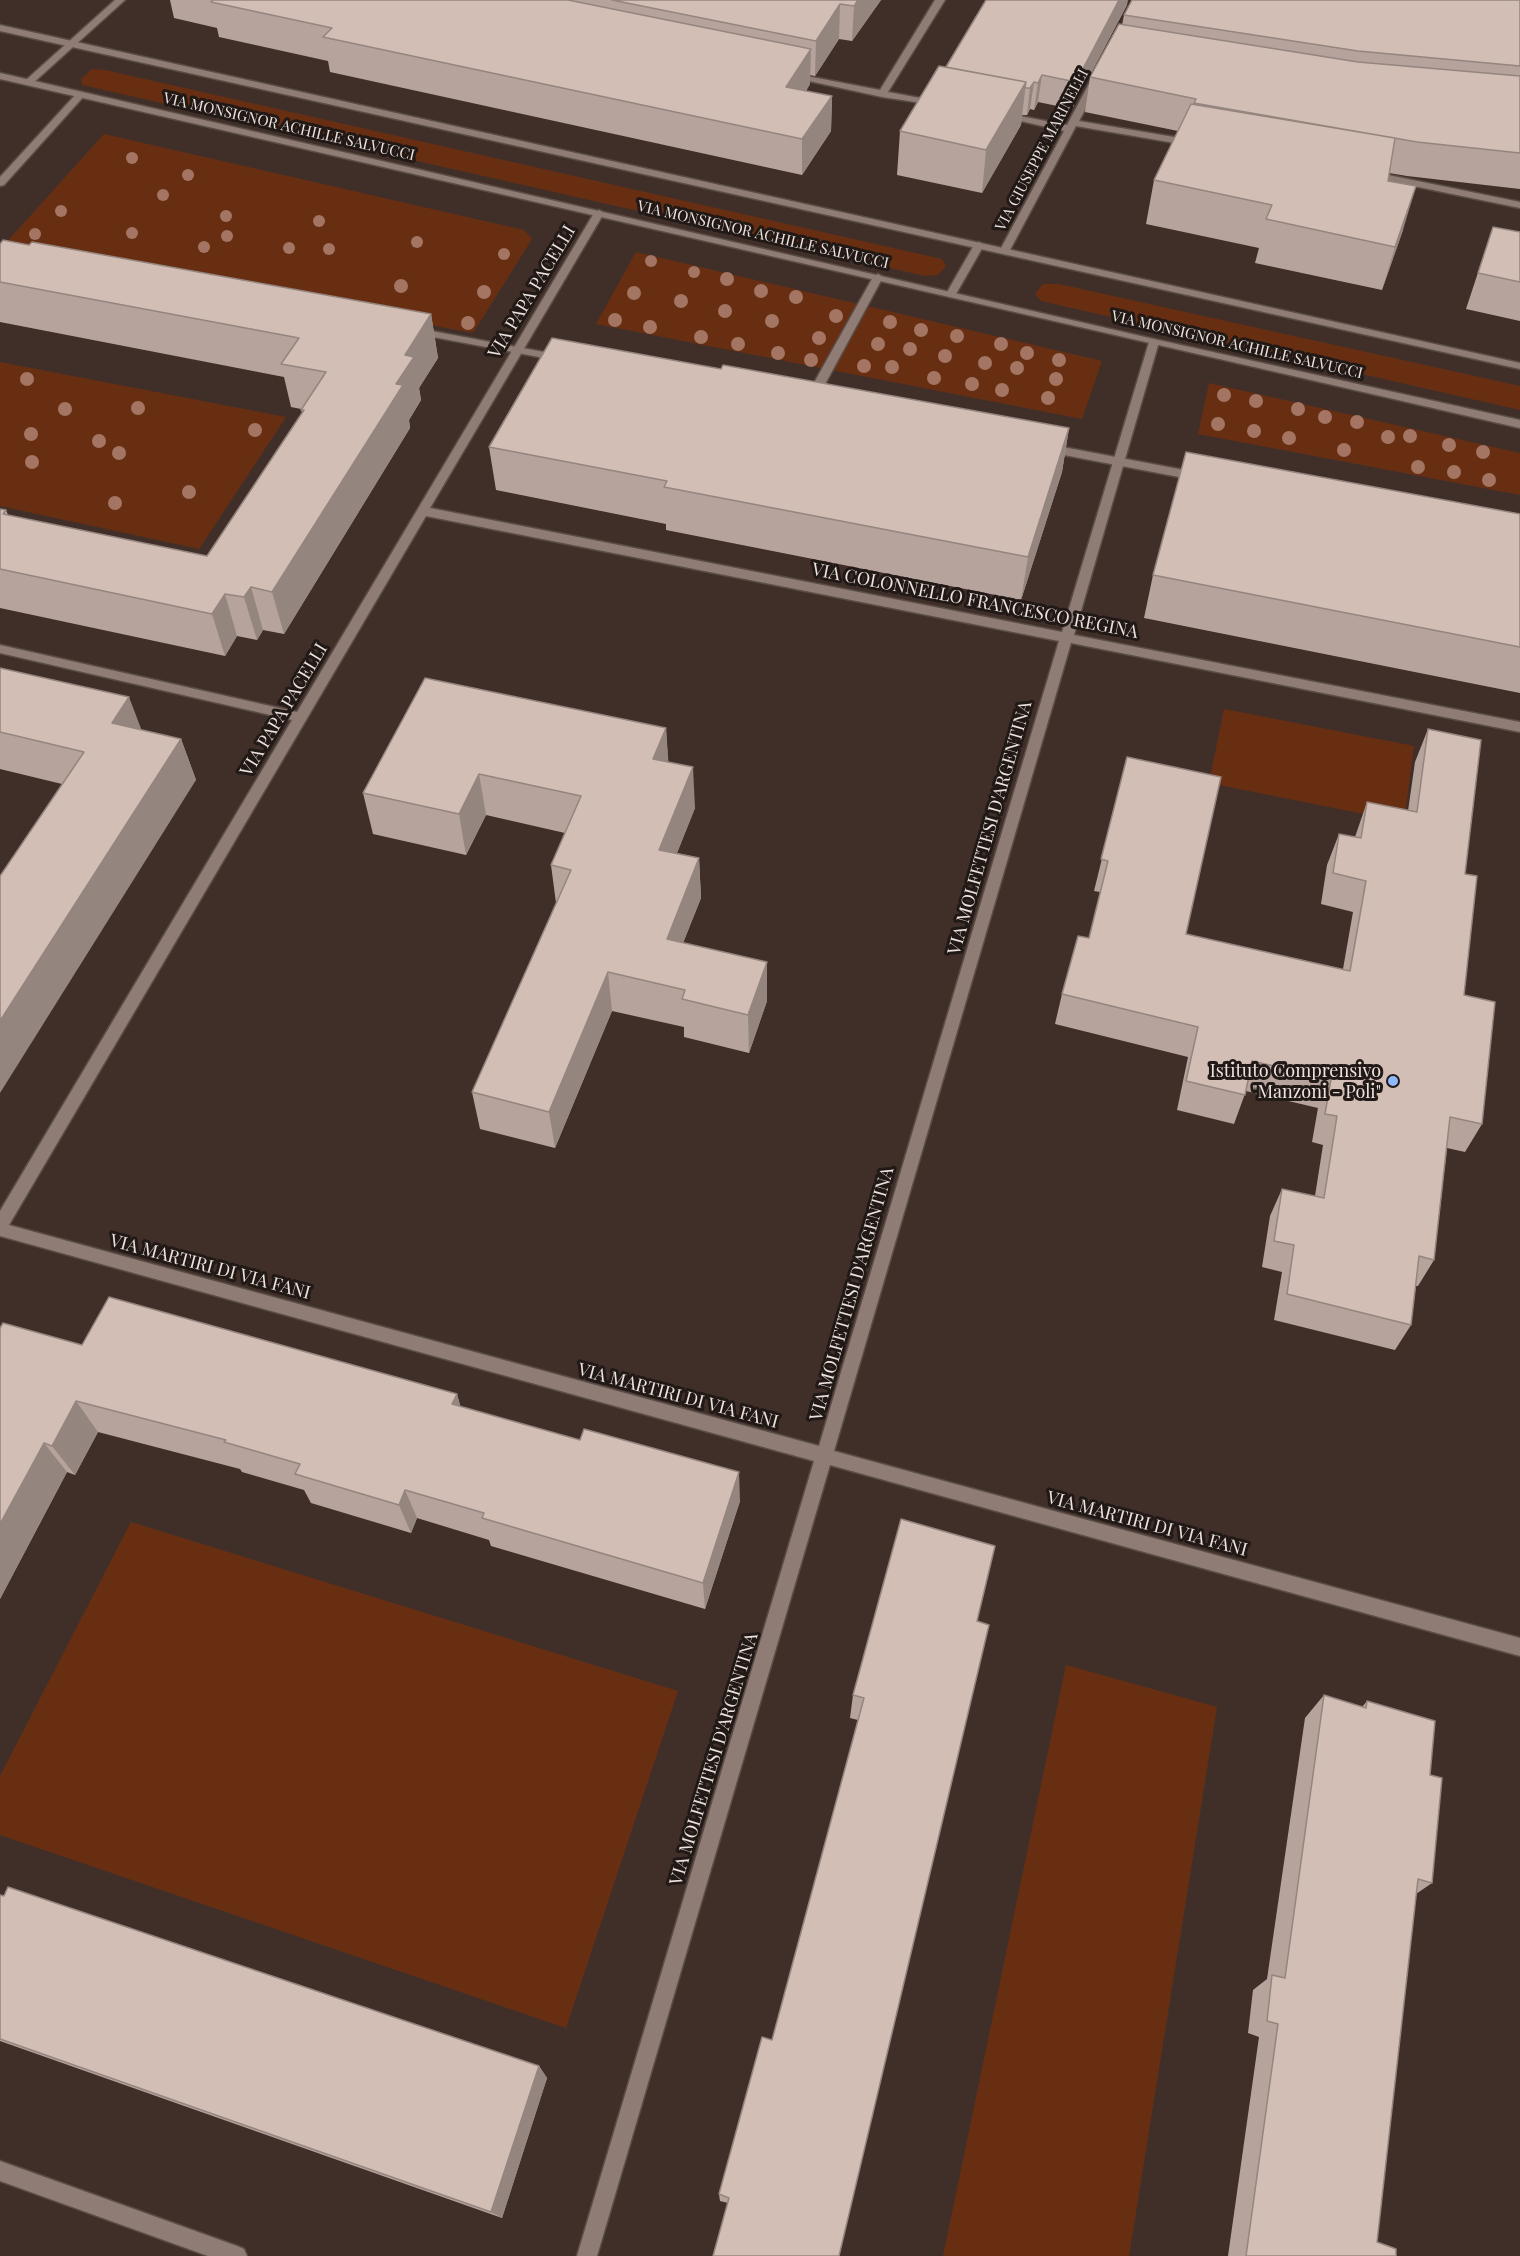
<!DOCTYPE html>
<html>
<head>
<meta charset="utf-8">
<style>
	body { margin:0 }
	canvas { display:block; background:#402f29 }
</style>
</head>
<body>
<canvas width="1520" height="2256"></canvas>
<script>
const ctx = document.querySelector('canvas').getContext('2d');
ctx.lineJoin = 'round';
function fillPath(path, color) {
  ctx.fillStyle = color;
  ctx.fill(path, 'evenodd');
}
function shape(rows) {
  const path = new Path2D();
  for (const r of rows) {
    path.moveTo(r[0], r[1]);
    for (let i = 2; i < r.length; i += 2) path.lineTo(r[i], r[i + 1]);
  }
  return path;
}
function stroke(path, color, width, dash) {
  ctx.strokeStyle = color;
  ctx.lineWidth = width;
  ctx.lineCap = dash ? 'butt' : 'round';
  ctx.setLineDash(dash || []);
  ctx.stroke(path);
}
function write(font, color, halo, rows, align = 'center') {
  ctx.font = font + ' "Playfair Display",serif';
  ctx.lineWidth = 6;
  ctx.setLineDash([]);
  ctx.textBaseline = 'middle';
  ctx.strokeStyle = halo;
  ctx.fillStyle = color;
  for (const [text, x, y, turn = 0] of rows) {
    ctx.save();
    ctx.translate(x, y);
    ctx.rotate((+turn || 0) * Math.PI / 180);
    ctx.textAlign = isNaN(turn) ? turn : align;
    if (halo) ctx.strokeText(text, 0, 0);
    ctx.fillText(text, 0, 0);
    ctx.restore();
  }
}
fillPath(shape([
	[92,69,105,70,942,259,946,266,938,275,925,276,82,85,81,79],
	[104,134,524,230,532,239,473,333,4,245],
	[636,252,1102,361,1082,419,596,324],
	[1043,284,1059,284,1520,386,1520,410,1041,301,1035,294],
	[0,362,286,417,199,549,0,506],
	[1209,383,1520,453,1520,495,1198,434],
	[1224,709,1414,746,1404,822,1209,783],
	[131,1522,678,1691,566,2028,0,1835,0,1776],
	[1066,1665,1217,1707,1129,2256,943,2256]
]), '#682e12');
const lane = shape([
	[416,328,560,355,566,358,560,361,412,333,412,329,416,328],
	[1047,444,1200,473,1206,477,1200,481,1043,451,1043,445,1047,444]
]);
const street = shape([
	[115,0,125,0,32,84,26,84,26,80,115,0],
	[935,0,945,0,888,92,942,102,942,106,882,97,786,76,791,73,880,90,935,0],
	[1096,77,1101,80,1079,121,1192,140,1197,143,1192,146,1076,126,1010,250,1001,252,1000,250,1064,131,999,116,1004,113,1067,125,1091,80,1096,77],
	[77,93,85,95,4,185,0,186,0,177,77,93],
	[1369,171,1520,202,1520,208,1365,176,1364,174,1369,171],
	[599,210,604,213,430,508,1062,632,1149,342,1154,339,1159,342,1074,635,1520,722,1520,732,1071,643,834,1451,1520,1638,1520,1656,830,1465,597,2256,577,2256,814,1461,0,1236,0,1211,292,720,0,653,0,645,297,712,594,213,599,210],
	[426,516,1059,641,819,1446,9,1225,426,516],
	[979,242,984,245,956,294,951,297,947,296,946,294,974,245,979,242],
	[878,274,883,277,817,399,815,402,807,402,805,399,873,277,878,274],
	[0,2161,237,2246,244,2249,247,2256,208,2256,0,2181,0,2161]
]);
const secondary = shape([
	[0,25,1520,363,1520,369,0,31,0,25],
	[0,73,1154,339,1520,420,1520,428,0,79,0,73]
]);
stroke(lane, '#5a4c46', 3);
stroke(street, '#5a4c46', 3);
stroke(secondary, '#5a4c46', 3);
fillPath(lane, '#8f7c74');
fillPath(street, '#8f7c74');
fillPath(secondary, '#8f7c74');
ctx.fillStyle = '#a37562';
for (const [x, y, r] of [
	[132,158,6],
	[188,175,6],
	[163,195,6],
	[61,211,6],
	[226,216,6],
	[319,221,6],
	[132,233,6],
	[35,234,6],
	[227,236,6],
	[417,242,6],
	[204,247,6],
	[289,248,6],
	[329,249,6],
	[504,254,6],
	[651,261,6],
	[694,272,6],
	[727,279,7],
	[401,286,7],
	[761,291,7],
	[484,292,7],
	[634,293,7],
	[796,297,7],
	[681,301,7],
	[725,311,7],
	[836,316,7],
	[615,320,7],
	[772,321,7],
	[890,322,7],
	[468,323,7],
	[650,327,7],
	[921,330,7],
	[957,336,7],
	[701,337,7],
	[819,338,7],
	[738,344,7],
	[878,344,7],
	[1001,344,7],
	[910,349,7],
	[778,353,7],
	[1027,353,7],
	[945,356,7],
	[811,360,7],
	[1059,360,7],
	[985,363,7],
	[864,366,7],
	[892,367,7],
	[1017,368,7],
	[934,378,7],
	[27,379,7],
	[1056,379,7],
	[972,384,7],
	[1002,390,7],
	[1224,395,7],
	[1048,398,7],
	[1256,401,7],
	[138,408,7],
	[65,409,7],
	[1298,409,7],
	[1325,417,7],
	[1357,422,7],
	[1218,424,7],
	[255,430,7],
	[1254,431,7],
	[31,434,7],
	[1410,436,7],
	[1388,437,7],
	[1289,438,7],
	[99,441,7],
	[1449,445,7],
	[1344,450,7],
	[1483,452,7],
	[119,453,7],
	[32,462,7],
	[1418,467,7],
	[1454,472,7],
	[1489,480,7],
	[189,492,7],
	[115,503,7]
]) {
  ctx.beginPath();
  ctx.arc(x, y, r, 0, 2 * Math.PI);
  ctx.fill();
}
fillPath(shape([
	[170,0,881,0,852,41,839,39,815,76,810,75,810,84,806,91,832,96,831,131,802,175,330,72,328,61,219,37,217,28,174,18],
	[1520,0,1520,189,1407,176,1389,173,1388,181,1403,230,1382,290,1255,263,1259,248,1146,224,1154,180,1178,131,1085,112,1090,77,1122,25,1124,15],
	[1127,5,1072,109,1038,102,1034,110,1030,109,1027,115,1022,115,1021,125,982,193,897,175,900,131,946,67],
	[1493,227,1520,232,1520,321,1466,309],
	[0,244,431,314,438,358,419,388,421,400,409,420,410,428,284,634,263,630,257,640,237,636,225,656,0,608,0,509,6,510,8,515,207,556,302,413,301,409,291,407,284,377,0,322],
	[721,369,1069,428,1062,472,1021,600,666,530,666,524,496,490,489,447],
	[1520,514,1520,693,1144,618,1153,575],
	[0,668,142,730,181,739,196,780,62,784,0,769],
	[666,728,668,762,695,808,677,853,699,858,701,898,683,943,767,962,767,1001,749,1053,684,1037,684,1027,612,1011,555,1148,480,1129,472,1092,556,903,551,865,565,833,486,815,466,855,373,834,363,793],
	[1428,729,1465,874,1464,995,1482,1124,1465,1152,1447,1148,1434,1260,1418,1286,1416,1286,1411,1325,1395,1350,1274,1320,1282,1272,1262,1267,1270,1216,1282,1189,1315,1196,1323,1145,1312,1142,1318,1108,1246,1091,1234,1124,1177,1110,1188,1057,1055,1024,1062,994,1089,938,1100,892,1094,891,1127,757,1186,934,1343,969,1353,912,1321,904,1327,865,1339,834,1355,837,1367,802,1408,811,1415,762],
	[0,1328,82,1345,457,1394,460,1406,740,1501,705,1609,491,1546,489,1540,417,1518,411,1533,311,1503,304,1490,242,1472,240,1469,98,1432,75,1475,67,1472,0,1599],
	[995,1546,728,2203,720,2201,719,2194,772,2040,858,1720,850,1718,853,1695],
	[1324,1695,1362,1707,1367,1701,1430,1775,1432,1883,1416,1894,1377,2242,1396,2256,1228,2256,1259,2037,1248,2033,1253,1990,1267,1979,1305,1718],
	[0,1895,539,2066,547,2078,502,2218,0,2041]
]), '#b5a39c');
fillPath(shape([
	[858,0,881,0,852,41,854,6],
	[1119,0,1128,0,1127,5,1072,109,1076,82],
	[840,4,839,39,815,76,816,41],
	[811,49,810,84,786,122,786,87],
	[1042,75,1038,102,1034,110,1038,83],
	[1026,82,1021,125,982,193,986,150],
	[1034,82,1030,109,1027,115,1030,88],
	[832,96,831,131,802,175,802,139],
	[1416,186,1403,230,1382,290,1395,247],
	[431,314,438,358,419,388,421,400,409,420,410,428,284,634,272,592,396,384,405,355],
	[1069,428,1062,472,1021,600,1028,557],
	[251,587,263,630,257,640,244,597],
	[225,594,237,636,225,656,212,614],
	[129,697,145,739,112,723],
	[666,728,669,770,653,759],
	[181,739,196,780,0,1093,0,1021],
	[693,767,695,808,662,890,659,850],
	[479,774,486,815,466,855,459,814],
	[699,858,701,898,669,978,667,939],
	[767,962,767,1001,749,1053,748,1015],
	[608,972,612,1011,555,1148,549,1112],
	[457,1394,466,1425,452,1404],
	[76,1401,98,1432,75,1475,52,1446],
	[44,1443,67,1472,0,1599,0,1524],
	[739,1472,740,1501,705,1609,703,1583],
	[405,1490,417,1518,411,1533,399,1505],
	[539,2066,547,2078,502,2218,491,2212]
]), '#94857f');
const building = shape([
	[213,0,568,0,811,49,786,87,832,96,802,139,323,37,332,28,211,2,213,0],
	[612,0,858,0,854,6,840,4,816,41,612,0],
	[986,0,1119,0,1076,82,1042,75,1038,83,1034,82,1030,88,1025,88,1026,82,946,67,986,0],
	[1132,0,1520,0,1520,66,1358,51,1124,15,1132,0],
	[1119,24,1358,62,1520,76,1520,153,1417,142,1194,103,1196,99,1090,77,1119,24],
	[939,66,1026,82,986,150,900,131,939,66],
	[1191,104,1395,138,1388,181,1416,186,1395,247,1266,219,1272,205,1154,180,1191,104],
	[1493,227,1520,232,1520,282,1478,273,1493,227],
	[3,240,29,245,32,242,431,314,405,355,414,357,396,384,403,385,272,592,251,587,244,597,225,594,212,614,0,569,0,509,6,510,3,514,207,556,304,410,301,410,326,372,281,364,299,338,0,282,0,244,3,240],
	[552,338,721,369,723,365,1069,428,1028,557,664,487,667,481,489,447,552,338],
	[1186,452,1520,514,1520,647,1153,575,1186,452],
	[0,668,129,697,112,723,181,739,0,1021,0,876,84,752,0,732,0,668],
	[425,678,666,728,653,759,693,767,659,850,699,858,667,939,767,962,748,1015,682,999,685,990,608,972,549,1112,472,1092,571,870,551,865,581,796,479,774,459,814,363,793,425,678],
	[1428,729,1481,740,1465,874,1477,876,1464,995,1495,1002,1482,1124,1450,1117,1434,1260,1419,1256,1411,1325,1287,1294,1294,1245,1274,1241,1282,1189,1324,1198,1337,1116,1325,1114,1331,1079,1252,1061,1245,1095,1186,1081,1198,1027,1062,994,1078,936,1089,938,1108,861,1101,859,1127,757,1221,777,1186,934,1350,971,1366,881,1333,873,1339,834,1361,838,1367,802,1417,812,1428,729],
	[109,1297,457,1394,452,1404,580,1440,584,1429,739,1472,703,1583,482,1518,484,1513,405,1490,399,1505,295,1474,300,1464,224,1442,226,1440,76,1401,52,1446,44,1443,0,1524,0,1328,3,1323,82,1345,109,1297],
	[901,1519,995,1546,977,1621,989,1625,839,2256,713,2256,729,2198,719,2194,762,2037,772,2040,864,1698,853,1695,901,1519],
	[1324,1695,1366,1708,1367,1701,1435,1721,1430,1775,1442,1778,1432,1883,1418,1879,1377,2242,1396,2249,1396,2256,1246,2256,1278,2024,1267,2021,1272,1975,1285,1978,1324,1695],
	[8,1887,539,2066,491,2212,0,2039,0,1895,4,1896,8,1887]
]);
fillPath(building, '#d3beb5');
stroke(building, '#94857f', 1.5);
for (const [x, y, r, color] of [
	[1393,1081,6,"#90b8fd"]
]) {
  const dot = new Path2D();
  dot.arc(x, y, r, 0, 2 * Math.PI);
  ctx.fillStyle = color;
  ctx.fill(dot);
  stroke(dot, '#211916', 2);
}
write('15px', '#ede2dd', '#211916', [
	["VIA MONSIGNOR ACHILLE SALVUCCI",289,127,13],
	["VIA GIUSEPPE MARINELLI",1042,150,-62],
	["VIA MONSIGNOR ACHILLE SALVUCCI",763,235,13],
	["VIA MONSIGNOR ACHILLE SALVUCCI",1237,345,13]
]);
write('18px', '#ede2dd', '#211916', [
	["VIA PAPA PACELLI",532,292,-59],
	["VIA COLONNELLO FRANCESCO REGINA",975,601,11],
	["VIA PAPA PACELLI",284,710,-59],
	["VIA MOLFETTESI D'ARGENTINA",990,828,-74],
	["VIA MARTIRI DI VIA FANI",210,1267,15],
	["VIA MOLFETTESI D'ARGENTINA",852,1294,-74],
	["VIA MARTIRI DI VIA FANI",678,1396,15],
	["VIA MARTIRI DI VIA FANI",1147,1524,15],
	["VIA MOLFETTESI D'ARGENTINA",714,1759,-73]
]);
write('18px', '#ede2dd', '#211916', [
	["Istituto Comprensivo",1381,1071],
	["\"Manzoni - Poli\"",1381,1092]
], 'right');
</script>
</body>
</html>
